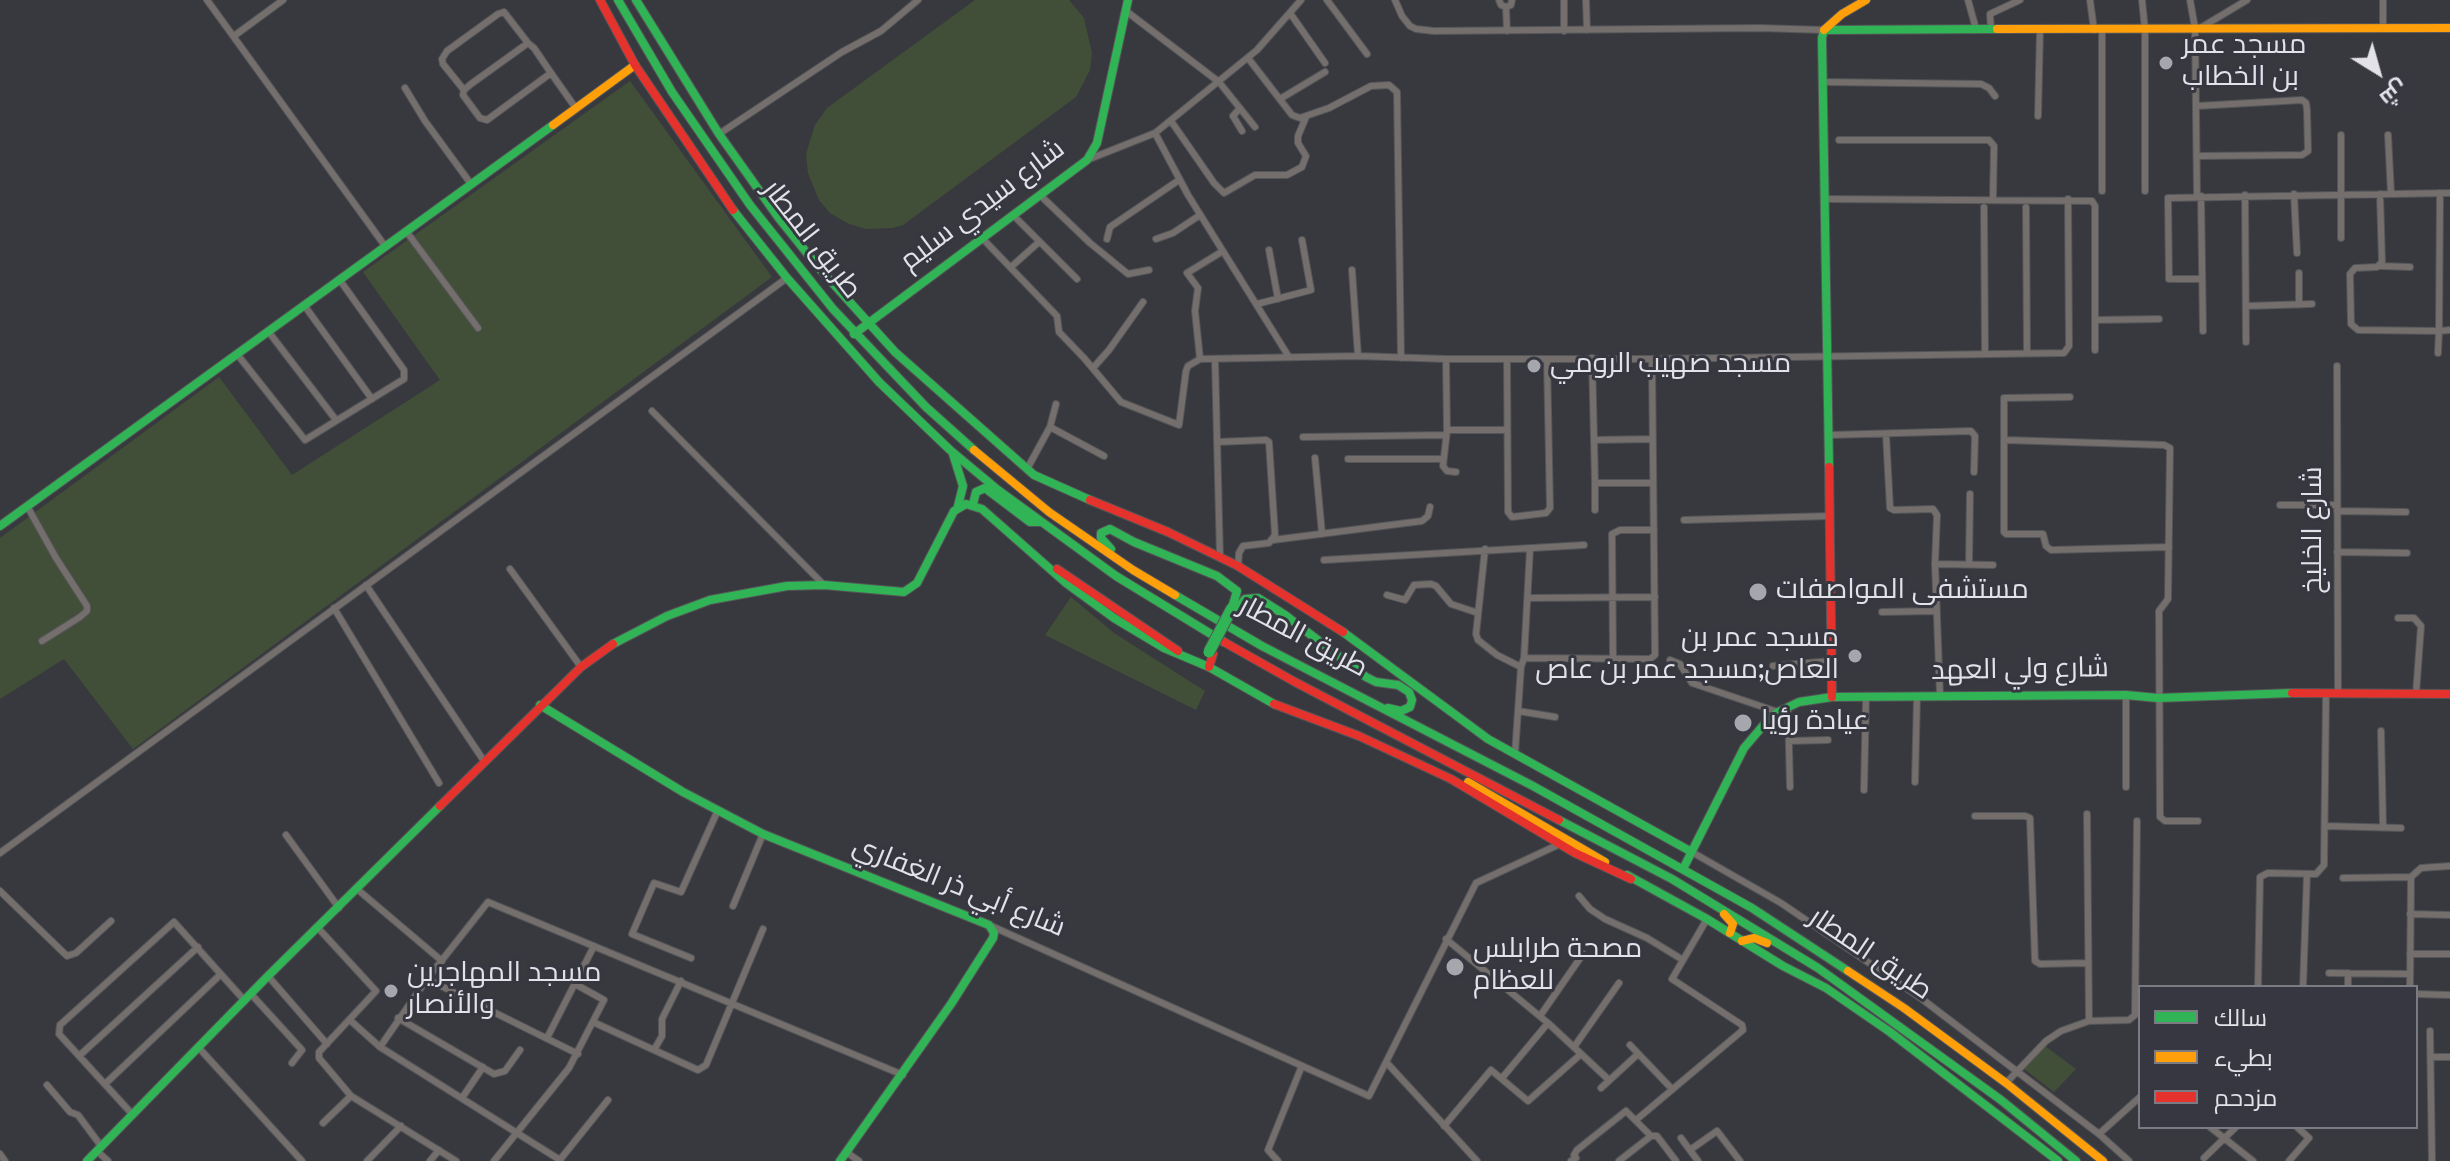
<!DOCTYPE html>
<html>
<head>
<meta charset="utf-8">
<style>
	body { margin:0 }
	#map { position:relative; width:2450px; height:1161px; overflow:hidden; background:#38393e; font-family:Overpass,Cairo,sans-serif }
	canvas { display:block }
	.legend { position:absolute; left:2138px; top:985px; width:280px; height:144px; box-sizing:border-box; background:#363740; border:2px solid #7b7b83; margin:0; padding:10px 14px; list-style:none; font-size:24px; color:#e2e2e8 }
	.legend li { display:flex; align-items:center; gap:16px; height:40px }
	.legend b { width:40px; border:2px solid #7b7b83 }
	.north { position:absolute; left:2338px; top:32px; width:80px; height:80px; -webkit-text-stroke:6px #363740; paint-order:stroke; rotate:143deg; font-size:22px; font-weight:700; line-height:32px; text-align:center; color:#e2e2e8 }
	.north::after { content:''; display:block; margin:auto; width:28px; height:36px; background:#e2e2e8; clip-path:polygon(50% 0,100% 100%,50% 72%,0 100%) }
</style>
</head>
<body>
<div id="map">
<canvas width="2450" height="1161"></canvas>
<ul class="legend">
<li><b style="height:10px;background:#30b455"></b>سالك</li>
<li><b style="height:10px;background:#ff9f0a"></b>بطيء</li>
<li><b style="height:10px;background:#e5322d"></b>مزدحم</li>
</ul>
<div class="north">ش</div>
</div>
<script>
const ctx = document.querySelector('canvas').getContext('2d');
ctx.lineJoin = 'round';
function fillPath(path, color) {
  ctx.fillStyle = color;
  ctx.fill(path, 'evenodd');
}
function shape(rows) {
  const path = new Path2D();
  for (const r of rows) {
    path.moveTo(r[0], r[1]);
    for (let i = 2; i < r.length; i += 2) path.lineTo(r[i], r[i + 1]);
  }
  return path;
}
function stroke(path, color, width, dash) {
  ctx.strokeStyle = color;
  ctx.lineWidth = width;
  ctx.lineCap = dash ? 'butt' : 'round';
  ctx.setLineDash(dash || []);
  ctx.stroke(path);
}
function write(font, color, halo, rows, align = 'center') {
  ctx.font = font + ' Overpass,Cairo,sans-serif';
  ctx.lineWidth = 6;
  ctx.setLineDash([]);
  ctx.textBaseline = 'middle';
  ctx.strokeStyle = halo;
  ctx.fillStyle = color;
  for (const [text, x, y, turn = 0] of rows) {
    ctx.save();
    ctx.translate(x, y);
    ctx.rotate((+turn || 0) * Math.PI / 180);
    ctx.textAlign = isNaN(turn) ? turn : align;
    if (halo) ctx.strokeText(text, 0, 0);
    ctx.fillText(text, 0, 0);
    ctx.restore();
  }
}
fillPath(shape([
	[975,0,1069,0,1084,18,1092,53,1090,70,1076,97,903,225,892,228,866,229,849,224,830,213,819,200,808,173,806,154,815,125,827,108],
	[630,81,772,277,133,749,64,659,0,699,0,538,219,377,292,475,440,380,363,272],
	[1071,597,1114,633,1205,691,1196,710,1045,635],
	[2045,1046,2076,1069,2054,1092,2024,1069]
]), '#424f38');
const street = shape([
	[207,0,385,246],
	[1327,0,1367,54],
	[1395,0,1402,16,1410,26,1416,29,1434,31,1759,28,1824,30],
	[1499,0,1501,5,1506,7,1511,5,1512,0],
	[1564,0,1564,31],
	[1586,0,1587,30],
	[1968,0,1976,29],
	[2090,0,2094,30],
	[2142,0,2145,30,2145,191],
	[2190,0,2195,28,2197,196],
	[1506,7,1507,31],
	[1126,11,1219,82,1255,127],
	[1290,13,1325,63],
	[2202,27,2247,0],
	[2383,28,2383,0],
	[1991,30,1990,14,2020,0],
	[234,36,283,0],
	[1248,58,1292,115,1300,118,1329,108,1371,86,1389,85,1397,92,1401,358],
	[551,73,487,120,480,118,463,95,464,90,471,84,528,43,534,48,551,73,575,107],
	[1823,82,1981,84,1989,88,1995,96],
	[405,88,425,121,471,184],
	[464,90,443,64,442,59,447,51,498,14,504,12,528,43],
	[1280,99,1325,72],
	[2197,106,2302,100,2306,103,2307,110,2308,151,2302,155,2197,156],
	[1240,108,1233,116,1242,131],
	[2038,116,2040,30],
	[1171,121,1214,183,1224,193,1255,175,1287,175,1302,167,1306,156,1298,143,1298,136,1306,117],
	[1155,133,1188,195,1289,357],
	[719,134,842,52,881,31,918,0],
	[2341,135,2341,238],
	[2388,135,2391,194],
	[1839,140,1989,140,1994,146,1993,198],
	[1087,160,1155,133,1257,50,1301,0],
	[2102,191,2102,30],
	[2294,194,2297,253],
	[2380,194,2382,262,2377,267,2355,268,2350,274,2351,324,2358,330,2439,331,2440,193],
	[2245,195,2246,342],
	[1041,196,1090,243,1128,274,1149,270],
	[2201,196,2203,331],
	[1824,199,2092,201,2095,206,2095,350],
	[1984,207,1985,354],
	[2026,207,2027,353],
	[1014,216,1077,279],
	[406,231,478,328],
	[983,239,1057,316,1059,332,1084,358,1121,402,1179,425,1186,371,1188,366,1200,359,1358,356,1446,359,1652,359,2064,353,2069,346,2068,199],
	[1107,239,1110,227,1179,180],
	[1156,239,1173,233,1200,215],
	[1269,250,1278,299],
	[2380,266,2410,267],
	[1011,267,1039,242],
	[1352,270,1358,356],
	[2299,273,2299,305],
	[2202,279,2169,279,2168,198,2450,193],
	[1257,304,1311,290,1302,240],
	[304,305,372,399],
	[2246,306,2312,304],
	[2095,320,2159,319],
	[268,331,336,420],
	[2438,353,2439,331,2450,330],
	[237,354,305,440,404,379,404,370,339,279],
	[1592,358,1594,440,1653,439],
	[1200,359,1195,311,1198,288,1187,273,1223,251],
	[1215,359,1220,558],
	[1446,359,1447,430,1443,466,1447,471,1456,472],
	[1507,359,1508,512,1512,517,1546,513,1550,508,1547,359],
	[2337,366,2338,694],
	[1093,368,1109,350,1143,302],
	[2070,397,2004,398,2004,532,2006,534,2043,534,2046,546,2051,550,2169,547],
	[652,411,824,585],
	[1050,427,1104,456],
	[1447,430,1507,430],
	[1886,434,1890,508,1894,510,1933,509,1937,515,1935,564,1940,696],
	[1830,435,1971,431,1975,436,1974,472],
	[1303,437,1446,435],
	[1594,440,1595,483,1653,483],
	[2005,440,2164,445,2170,448,2168,599,2159,611,2160,817,2165,821,2198,821],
	[1217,442,1266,440,1269,442,1275,535,1269,543,1243,546,1239,553,1238,566],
	[1315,458,1322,534],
	[1348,459,1443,459],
	[1027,469,1050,427,1056,404],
	[1595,483,1595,510],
	[2280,505,2337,505],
	[27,506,56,558,87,606,87,611,80,617,42,641],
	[2337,511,2406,512],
	[1684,520,1830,516],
	[1273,540,1422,521,1428,516,1430,507],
	[1485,549,1476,634,1478,640,1497,655,1521,667],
	[2337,552,2407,553],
	[1324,560,1584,545],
	[1935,564,1993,565],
	[1969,564,1970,494],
	[510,569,581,667],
	[366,585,484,761],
	[1387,595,1405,600,1414,585,1431,584,1436,586,1451,604,1478,613],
	[1528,598,1655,597],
	[334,608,439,783],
	[1882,612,1936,611],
	[2398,618,2414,618,2421,626,2416,694],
	[1524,658,1650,659,1655,655,1652,359],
	[1613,659,1612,534,1620,530,1654,530],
	[1670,660,1680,664,1692,683,1778,712],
	[1773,666,1831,661],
	[2126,695,2126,787],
	[1788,707,1790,787],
	[1518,711,1555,717],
	[2381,731,2383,827],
	[1789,741,1828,740],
	[1515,754,1521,667,1524,658,1530,549],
	[1915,782,1917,697],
	[1864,790,1866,697],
	[2087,814,2089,1021],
	[1975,816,2025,816,2030,818,2035,961,2040,964,2087,963],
	[2326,826,2401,828],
	[286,835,339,908],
	[1690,851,1781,903,1922,999,2099,1134,2129,1161],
	[0,853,787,278],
	[2343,878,2411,877],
	[357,889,442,961],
	[0,891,67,956,76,953,111,921],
	[1579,896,1590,909,1605,919,1647,938,1683,960],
	[733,906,763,834],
	[2410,914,2450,915],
	[989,925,1369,1096,1476,883,1562,843],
	[319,929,376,991,319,1052,319,1058,351,1096,456,1161],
	[1446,939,1548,1023,1609,1080],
	[2410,954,2450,954],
	[691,958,632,934,654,883,681,892,718,810],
	[2329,973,2410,974],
	[268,976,327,1044],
	[427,979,578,1054],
	[2258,987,2260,877,2268,873,2316,874,2324,865,2326,694],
	[2303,987,2307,874],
	[2348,987,2348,973],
	[2410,987,2411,877,2421,868,2450,866],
	[251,994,302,1050,292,1063],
	[2416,994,2450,995],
	[1540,1016,1583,954],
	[398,1018,494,1074,505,1071,520,1050],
	[351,1021,380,1047,560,1160],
	[593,1022,654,1050,662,1036,662,1019,681,981],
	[2430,1031,2432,1161],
	[547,1038,594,946],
	[1630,1045,1672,1089],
	[380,1047,427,979,488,902,903,1075],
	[1574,1047,1619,983],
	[199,1048,302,1161],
	[654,1050,698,1070,706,1065,763,929],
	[79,1056,198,947],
	[2431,1057,2450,1057],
	[1387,1063,1477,1161],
	[1502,1078,1548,1023],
	[2006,1083,2046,1041,2061,1031,2089,1021,2129,1020,2135,1015,2137,821],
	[105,1084,221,974],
	[47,1085,70,1112,78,1115,101,1146],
	[1601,1088,1638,1054],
	[462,1098,483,1067],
	[133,1115,59,1034,60,1025,174,922,245,1001],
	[1636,1120,1743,1030,1742,1025,1672,979,1707,919],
	[323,1123,351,1096],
	[1444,1126,1491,1070,1528,1101,1581,1054],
	[2210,1127,2253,1161],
	[2099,1134,2140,1097],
	[1681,1138,1698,1161],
	[1690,1150,1717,1131,1740,1161],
	[97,1151,108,1161],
	[846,1152,859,1161],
	[0,1154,5,1161],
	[2204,1158,2236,1127],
	[367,1161,401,1126],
	[430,1161,439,1150],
	[494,1161,569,1068,604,1000,575,984],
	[559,1161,608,1100],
	[1278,1161,1268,1150,1301,1068],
	[1571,1161,1576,1158,1574,1155,1577,1150,1626,1111,1651,1136,1657,1136,1676,1161],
	[1619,1161,1651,1136],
	[2289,1161,2309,1138,2297,1127]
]);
const fast = shape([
	[618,0,672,92,750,205,833,309,926,407,974,450],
	[636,0,719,134,778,217,819,268,895,352,1034,475,1090,500],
	[733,210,787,278,879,382,950,450,998,490,1116,576,1224,642],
	[854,334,1087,160,1097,143,1128,0],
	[953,454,963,486,958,506],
	[1829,467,1822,38,1824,30,1997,29],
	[973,504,976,492,985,488,1030,522,1041,522],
	[0,526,553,125],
	[1111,549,1101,538,1101,533,1110,529,1134,542,1217,576,1237,591,1232,608],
	[1175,595,1262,646,1533,786,1752,908,1848,971],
	[1236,610,1245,599,1258,598,1285,615,1366,677,1376,682,1398,685,1409,692,1412,700,1410,707,1401,711,1388,708],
	[1343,632,1488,739,1690,851],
	[613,644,667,616,710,600,787,586,824,585,904,592,917,583,954,511,966,504,982,509,1066,583,1114,618,1164,648,1209,667,1274,704],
	[540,705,683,792,763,834,989,925,994,933,993,938,951,1004,840,1161],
	[1559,820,1672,879,1818,968,2001,1100,2076,1161],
	[1683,869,1744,748,1767,721,1778,712,1799,702,1832,697,2126,695,2158,698,2292,693],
	[1627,875,1707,919,1783,966,1826,988,1890,1032,2058,1161],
	[87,1161,268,976,440,806]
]);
const slow = shape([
	[1997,29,2450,28],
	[1824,30,1842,14,1866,0],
	[553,125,635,65],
	[974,450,1049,512,1133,570,1175,595],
	[1468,782,1605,862],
	[1724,914,1733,924,1730,933],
	[1742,941,1754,938,1767,943],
	[1848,971,1904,1008,2006,1083,2103,1161]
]);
const jam = shape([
	[600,0,635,65,733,210],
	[1829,467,1832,697],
	[1090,500,1168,532,1238,566,1343,632],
	[1057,569,1178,651],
	[1224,642,1295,682,1559,820],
	[1209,667,1213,654],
	[2292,693,2450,694],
	[1274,704,1359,736,1451,779,1575,853,1631,879],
	[440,806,581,667,613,644]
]);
stroke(street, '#545558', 8);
stroke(fast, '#545558', 10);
stroke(slow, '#545558', 10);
stroke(jam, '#545558', 10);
stroke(street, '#746f6d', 6);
stroke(fast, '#30b455', 8);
stroke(slow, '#ff9f0a', 8);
stroke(jam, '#e5322d', 8);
const fastBridge = shape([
	[1209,652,1232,608]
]);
stroke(fastBridge, '#545558', 13, []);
stroke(fastBridge, '#30b455', 11);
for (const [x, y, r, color] of [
	[2166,63,8,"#a6a7ac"],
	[1534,366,8,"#a6a7ac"],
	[1758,592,10,"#a6a7ac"],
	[1855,656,8,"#a6a7ac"],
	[1743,723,10,"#a6a7ac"],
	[1455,967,10,"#a6a7ac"],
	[391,991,8,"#a6a7ac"]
]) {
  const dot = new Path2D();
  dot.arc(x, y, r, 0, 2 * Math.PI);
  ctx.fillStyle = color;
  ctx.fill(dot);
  stroke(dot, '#363740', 3);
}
write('28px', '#e2e2e8', '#363740', [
	["مسجد عمر",2182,47],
	["بن الخطاب",2182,79],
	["مسجد صهيب الرومي",1550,366],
	["مستشفى المواصفات",1776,592],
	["مسجد عمر بن",1839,640,"right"],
	["العاص;مسجد عمر بن عاص",1839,672,"right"],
	["عيادة رؤيا",1761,723],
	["مصحة طرابلس",1473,951],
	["للعظام",1473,983],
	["مسجد المهاجرين",407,975],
	["والأنصار",407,1007]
], 'left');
write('28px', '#e2e2e8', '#363740', [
	["شارع سيدي سليم",984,207,-37],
	["طريق المطار",810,241,52],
	["شارع الخليخ",2315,530,-90],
	["طريق المطار",1302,639,28],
	["شارع ولي العهد",2020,672,-1],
	["شارع أبي ذر الغفاري",958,889,22],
	["طريق المطار",1869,956,34]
]);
</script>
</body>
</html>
